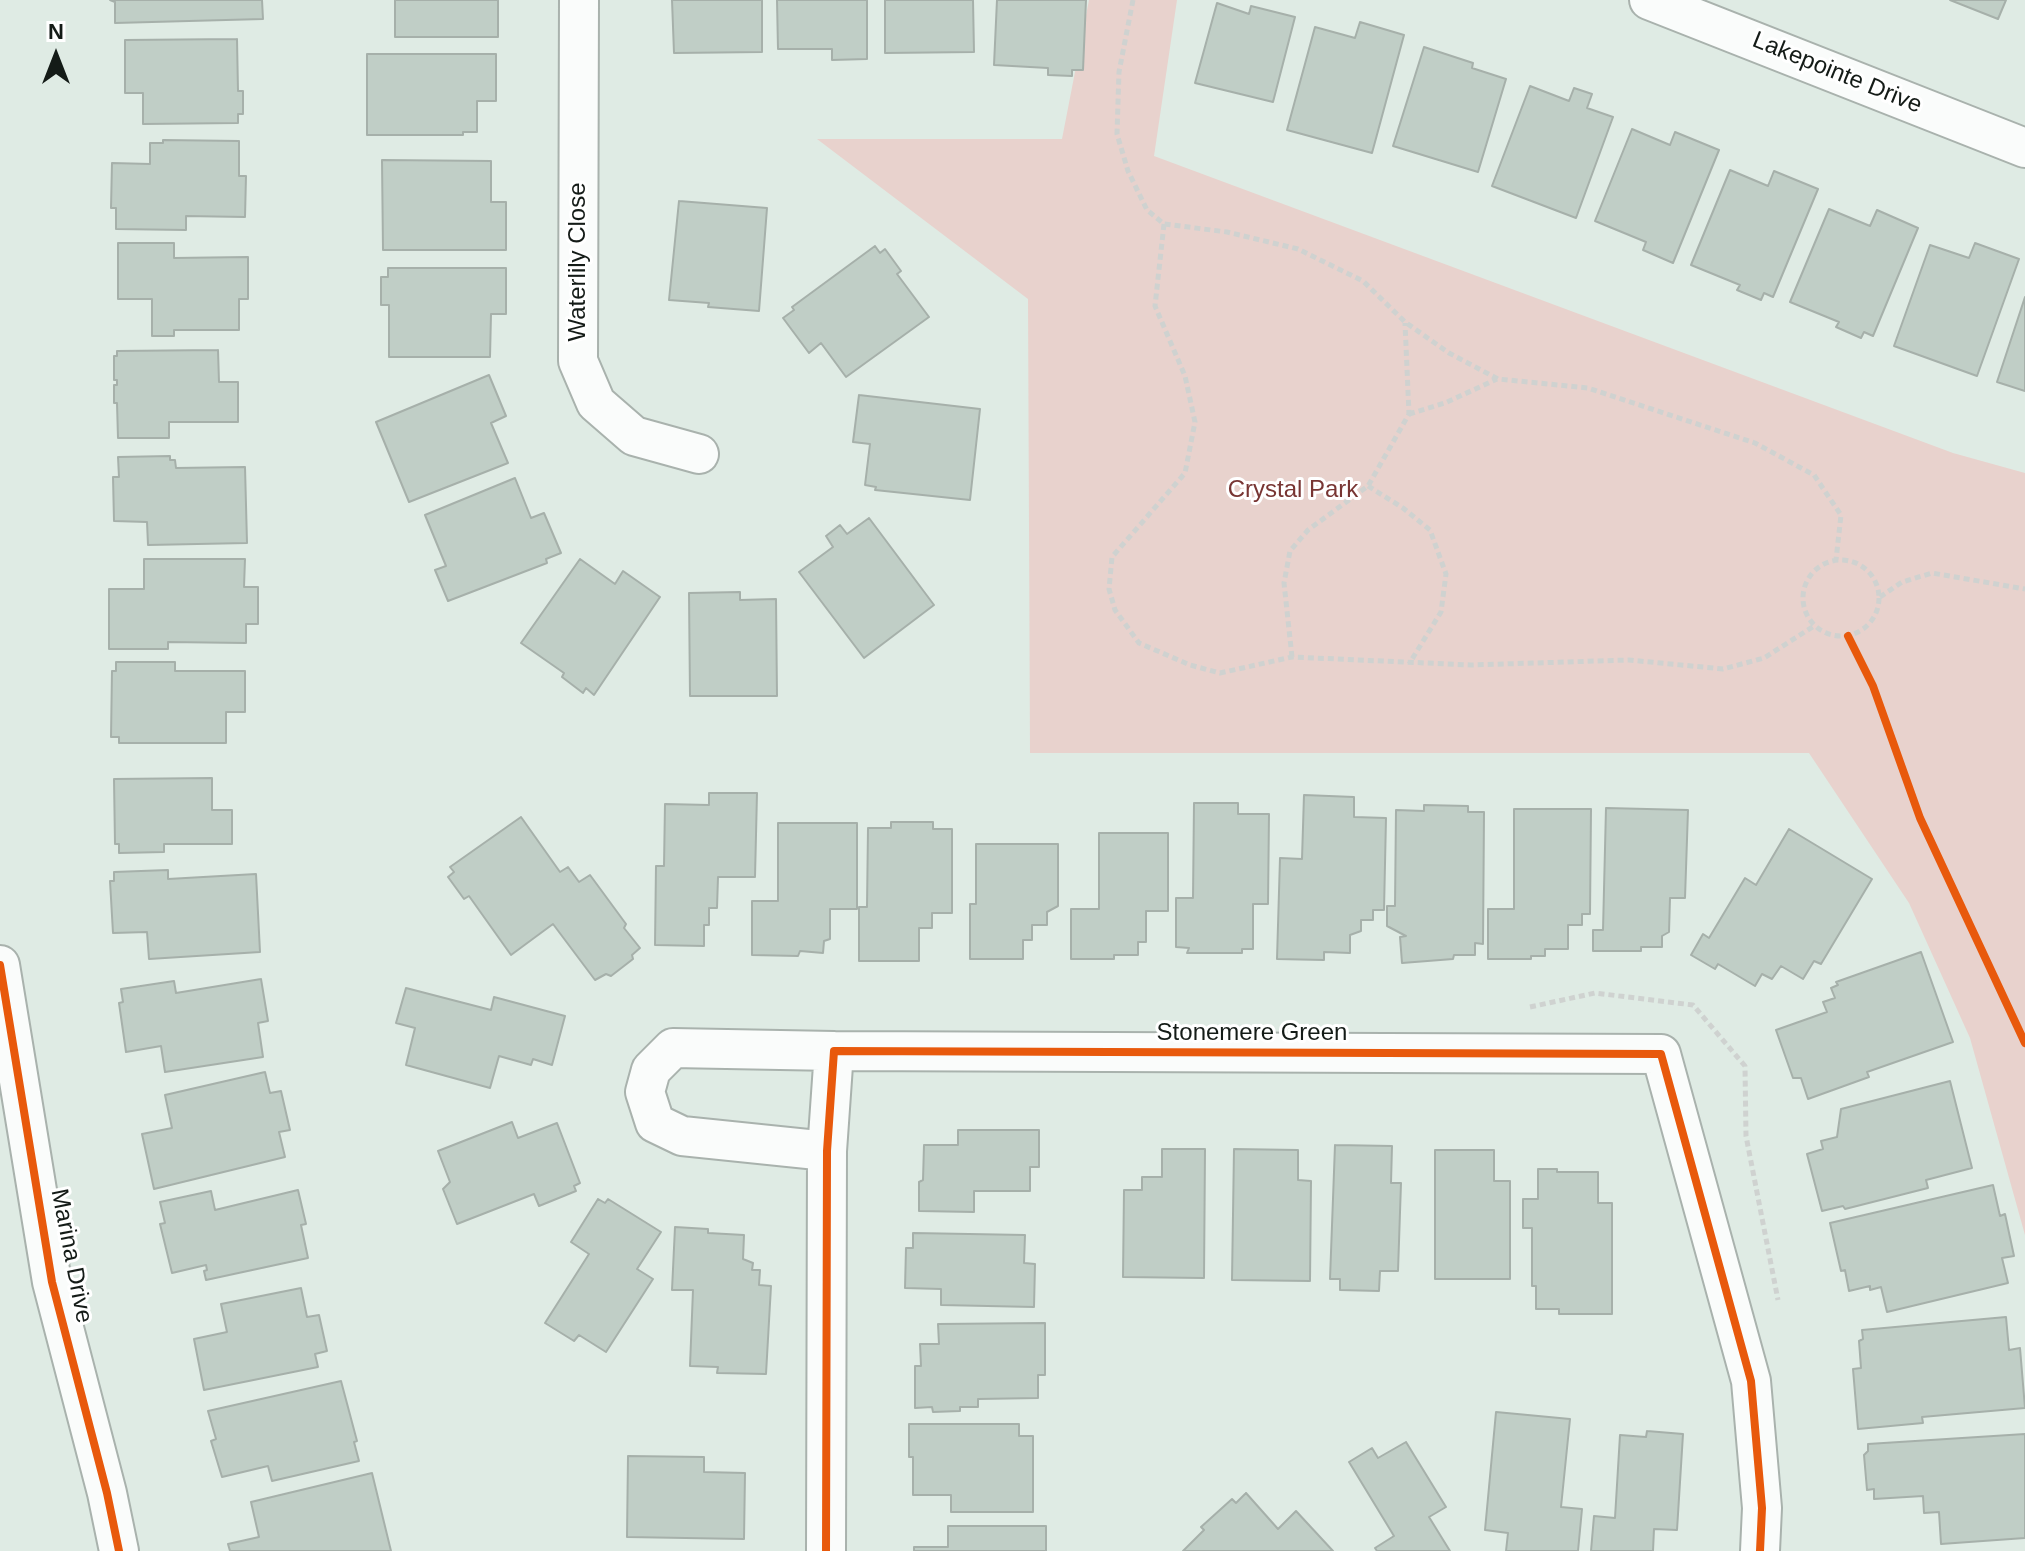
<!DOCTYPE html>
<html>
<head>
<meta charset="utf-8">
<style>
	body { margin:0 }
	#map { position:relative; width:2025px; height:1551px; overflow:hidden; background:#dfebe4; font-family:Arial,sans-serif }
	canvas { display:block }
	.north { position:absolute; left:16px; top:16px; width:80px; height:80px; -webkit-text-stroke:6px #fff; paint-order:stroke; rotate:0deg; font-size:22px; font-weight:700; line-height:32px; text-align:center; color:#141b17 }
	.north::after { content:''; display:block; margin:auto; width:28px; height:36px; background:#141b17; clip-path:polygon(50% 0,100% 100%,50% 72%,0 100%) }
</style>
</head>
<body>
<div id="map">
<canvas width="2025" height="1551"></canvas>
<div class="north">N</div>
</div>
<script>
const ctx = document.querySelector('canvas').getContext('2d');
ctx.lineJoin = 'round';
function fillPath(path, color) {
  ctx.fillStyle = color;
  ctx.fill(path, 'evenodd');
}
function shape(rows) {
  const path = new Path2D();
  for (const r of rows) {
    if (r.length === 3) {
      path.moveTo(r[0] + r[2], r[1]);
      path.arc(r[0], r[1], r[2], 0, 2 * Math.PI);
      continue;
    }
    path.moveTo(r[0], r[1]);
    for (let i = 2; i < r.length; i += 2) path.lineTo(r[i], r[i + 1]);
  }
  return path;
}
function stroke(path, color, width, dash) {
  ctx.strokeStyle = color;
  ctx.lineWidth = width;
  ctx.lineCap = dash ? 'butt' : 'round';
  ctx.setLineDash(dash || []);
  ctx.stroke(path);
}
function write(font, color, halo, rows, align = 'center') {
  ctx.font = font + ' Arial,sans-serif';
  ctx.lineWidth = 6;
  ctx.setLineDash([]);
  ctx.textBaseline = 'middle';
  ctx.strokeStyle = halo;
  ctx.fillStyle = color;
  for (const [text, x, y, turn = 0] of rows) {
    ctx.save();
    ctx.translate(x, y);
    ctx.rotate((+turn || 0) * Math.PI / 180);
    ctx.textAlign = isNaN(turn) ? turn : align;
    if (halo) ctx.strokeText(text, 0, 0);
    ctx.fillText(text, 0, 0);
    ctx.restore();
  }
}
fillPath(shape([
	[1089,0,1177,0,1154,156,1953,453,2025,473,2025,1235,1970,1038,1909,903,1809,753,1030,753,1028,299,817,139,1062,139]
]), '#e8d2cd');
const building = shape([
	[110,0,262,0,263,19,115,23,115,2,110,0],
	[395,0,498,0,498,37,395,37,395,0],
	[672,0,762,0,762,52,674,53,672,0],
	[777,0,867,0,867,59,832,60,832,49,778,49,777,0],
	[885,0,973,0,974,52,885,53,885,0],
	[997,0,1086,0,1083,70,1072,70,1072,76,1048,75,1048,68,994,65,997,0],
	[1950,0,2006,0,1998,19,1950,0],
	[1217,3,1249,14,1251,6,1295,17,1273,102,1195,83,1217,3],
	[1360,22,1404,35,1372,153,1287,130,1315,27,1355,38,1360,22],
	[237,39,238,91,243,91,243,114,238,114,238,123,143,124,143,93,125,93,125,40,237,39],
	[1424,47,1473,63,1472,68,1506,79,1478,172,1393,146,1424,47],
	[367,54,496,54,496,101,477,101,477,132,463,132,463,135,367,135,367,54],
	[1530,86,1569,101,1574,88,1592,94,1587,108,1613,117,1576,218,1492,186,1530,86],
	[1632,129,1670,145,1675,132,1719,150,1673,263,1643,250,1646,242,1595,221,1632,129],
	[163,140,239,141,239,176,246,176,245,217,186,216,186,230,116,229,116,208,111,208,112,163,150,164,150,143,163,143,163,140],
	[382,160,491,161,491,202,506,202,506,250,383,250,382,160],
	[1730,170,1768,186,1774,171,1818,189,1773,297,1764,293,1761,300,1737,290,1740,285,1691,265,1730,170],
	[679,201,767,208,759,311,708,307,709,303,669,300,679,201],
	[1829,209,1870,226,1877,210,1918,228,1873,336,1864,332,1861,338,1836,327,1839,322,1790,302,1829,209],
	[118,243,174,243,174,258,248,257,248,299,239,299,239,330,174,330,174,336,152,336,152,299,118,299,118,243],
	[1975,243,2019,259,1977,376,1894,346,1930,245,1969,258,1975,243],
	[875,246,880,253,885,249,901,271,897,274,929,317,846,377,821,343,809,353,783,318,794,310,792,307,875,246],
	[388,268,506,268,506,314,491,314,490,357,389,357,389,305,381,305,381,277,388,277,388,268],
	[2025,297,2025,391,1997,382,2025,297],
	[218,350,219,382,238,382,238,422,169,422,169,438,118,438,117,403,114,403,114,385,117,385,117,380,114,380,114,356,117,356,117,351,218,350],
	[489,375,506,416,491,423,508,463,409,502,376,422,489,375],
	[859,395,980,409,970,500,875,490,876,487,865,485,870,444,853,442,859,395],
	[170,456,170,460,175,460,176,468,245,467,247,543,148,545,147,522,114,521,113,477,119,477,118,457,170,456],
	[515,478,531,518,544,513,561,553,546,559,547,563,448,601,435,570,446,566,425,515,515,478],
	[869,518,934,605,864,658,799,572,833,547,826,536,840,525,847,534,869,518],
	[144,559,245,559,244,587,258,587,258,624,246,624,246,643,168,642,168,649,109,649,109,589,144,589,144,559],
	[580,559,615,584,623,571,660,597,594,695,586,688,583,693,562,677,564,673,521,643,580,559],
	[740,592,740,600,776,599,777,696,690,696,689,593,740,592],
	[116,662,175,662,175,671,245,671,245,712,226,712,226,743,119,743,119,737,111,737,112,671,116,671,116,662],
	[212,778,212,810,232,810,232,844,164,844,164,852,119,853,119,844,115,844,114,779,212,778],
	[709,793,757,793,755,877,718,877,717,908,709,908,709,925,704,925,704,946,655,945,656,866,664,866,665,804,709,805,709,793],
	[1304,795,1354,797,1354,817,1386,818,1384,910,1373,910,1373,920,1361,920,1361,931,1350,935,1350,953,1324,952,1324,960,1277,959,1280,858,1302,859,1304,795],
	[1194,803,1238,803,1238,814,1269,814,1268,904,1253,904,1253,949,1242,949,1242,953,1187,953,1189,948,1176,947,1176,898,1193,898,1194,803],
	[1424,805,1468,806,1468,812,1484,812,1483,944,1475,943,1475,955,1454,955,1453,959,1402,963,1400,937,1406,936,1387,926,1387,906,1395,906,1396,810,1424,811,1424,805],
	[1606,808,1688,810,1685,898,1670,898,1669,932,1662,936,1662,947,1641,947,1641,951,1593,951,1593,930,1603,930,1606,808],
	[1514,809,1591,809,1590,914,1582,914,1582,925,1568,925,1568,949,1545,949,1545,956,1531,956,1531,959,1488,959,1488,909,1514,909,1514,809],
	[521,817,560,872,568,867,579,882,590,875,626,924,624,928,640,948,632,955,633,959,611,976,606,974,595,980,553,924,511,955,469,896,464,899,448,877,454,872,450,867,521,817],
	[891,822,933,822,933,829,952,829,952,913,932,913,932,928,919,928,919,961,859,961,859,907,867,907,868,828,891,828,891,822],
	[778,823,857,823,857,909,830,909,830,939,824,941,823,953,800,951,798,956,752,955,752,901,778,901,778,823],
	[1789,829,1872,879,1821,964,1814,961,1803,979,1781,966,1772,979,1762,974,1755,986,1718,964,1715,969,1691,955,1703,934,1709,938,1745,878,1756,885,1789,829],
	[1099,833,1168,833,1168,911,1146,911,1146,942,1138,942,1138,955,1114,955,1114,959,1071,959,1071,909,1099,909,1099,833],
	[976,844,1058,844,1058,906,1047,912,1047,925,1032,925,1032,940,1023,940,1023,959,970,959,970,904,976,904,976,844],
	[168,870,168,879,256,874,260,952,149,959,147,932,113,933,110,881,114,881,114,872,168,870],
	[1921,952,1953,1042,1867,1072,1869,1077,1808,1099,1801,1078,1793,1078,1776,1030,1827,1012,1823,1002,1835,998,1831,988,1838,985,1836,982,1921,952],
	[261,979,268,1021,258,1023,263,1057,165,1072,161,1046,126,1052,119,1003,123,1002,121,989,174,981,176,993,261,979],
	[406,988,491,1010,494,997,565,1016,552,1065,533,1059,531,1065,499,1056,490,1088,406,1065,415,1028,396,1023,406,988],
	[265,1072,270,1093,281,1091,290,1130,279,1132,285,1157,154,1189,142,1134,172,1128,165,1095,265,1072],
	[1950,1081,1972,1168,1926,1180,1928,1188,1845,1209,1843,1206,1822,1211,1807,1154,1823,1149,1821,1141,1837,1137,1841,1109,1950,1081],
	[512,1122,518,1138,557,1123,580,1183,574,1186,576,1191,539,1206,534,1194,457,1224,443,1189,450,1182,438,1151,512,1122],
	[958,1130,1039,1130,1039,1167,1030,1167,1030,1191,974,1191,974,1212,919,1211,919,1182,923,1180,924,1145,958,1145,958,1130],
	[1335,1145,1392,1146,1391,1183,1401,1183,1398,1271,1380,1271,1379,1291,1340,1290,1340,1279,1330,1279,1335,1145],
	[1162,1149,1205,1149,1204,1278,1123,1277,1124,1190,1142,1190,1142,1177,1162,1177,1162,1149],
	[1234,1149,1298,1150,1298,1180,1311,1181,1310,1281,1232,1280,1234,1149],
	[1435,1150,1494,1150,1494,1181,1510,1181,1510,1279,1435,1279,1435,1150],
	[1538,1169,1557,1169,1557,1172,1598,1172,1598,1203,1612,1203,1612,1314,1559,1314,1559,1309,1536,1309,1536,1286,1532,1286,1532,1228,1523,1228,1523,1199,1538,1199,1538,1169],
	[1993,1185,2000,1216,2005,1214,2014,1256,2002,1258,2008,1283,1887,1312,1881,1287,1870,1290,1870,1286,1849,1291,1845,1270,1841,1271,1830,1223,1993,1185],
	[298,1190,306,1224,301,1225,308,1258,206,1280,204,1271,207,1270,206,1265,172,1273,160,1224,165,1223,160,1202,211,1191,215,1210,298,1190],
	[598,1199,605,1203,608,1199,661,1232,637,1269,653,1279,606,1352,579,1335,574,1341,545,1323,589,1254,571,1242,598,1199],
	[675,1227,708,1229,708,1233,744,1235,743,1259,753,1263,752,1270,760,1270,759,1285,771,1286,766,1374,717,1373,718,1367,690,1366,693,1290,672,1290,675,1227],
	[913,1233,1025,1235,1024,1263,1035,1264,1034,1307,941,1305,941,1289,905,1288,906,1248,913,1248,913,1233],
	[301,1288,307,1317,319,1315,327,1351,315,1354,318,1367,204,1390,194,1339,227,1332,221,1304,301,1288],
	[2006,1317,2009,1350,2020,1348,2025,1408,1922,1417,1923,1423,1858,1429,1853,1369,1861,1368,1859,1341,1863,1339,1862,1330,2006,1317],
	[1045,1323,1045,1375,1038,1375,1038,1398,978,1399,978,1407,960,1407,960,1411,933,1412,932,1407,915,1408,915,1366,921,1366,920,1344,939,1344,938,1324,1045,1323],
	[341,1381,357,1441,354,1442,359,1461,272,1481,268,1466,222,1477,211,1441,216,1439,208,1411,341,1381],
	[1496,1412,1570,1419,1561,1507,1582,1509,1578,1551,1506,1551,1508,1533,1485,1530,1496,1412],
	[909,1424,1019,1424,1019,1436,1033,1436,1033,1512,951,1512,951,1495,913,1495,913,1457,909,1457,909,1424],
	[1647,1431,1683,1434,1677,1530,1654,1529,1653,1551,1591,1551,1594,1516,1615,1518,1620,1435,1646,1437,1647,1431],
	[2025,1434,2025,1538,1941,1544,1939,1512,1924,1513,1923,1496,1874,1499,1874,1489,1867,1490,1864,1455,1868,1451,1868,1444,2025,1434],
	[1406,1442,1446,1507,1429,1517,1450,1551,1377,1551,1375,1548,1394,1536,1349,1462,1372,1448,1378,1458,1406,1442],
	[628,1456,704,1457,704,1472,745,1473,744,1539,627,1537,628,1456],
	[372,1473,391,1551,230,1551,228,1544,259,1537,251,1502,372,1473],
	[1246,1493,1278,1529,1296,1511,1333,1551,1183,1551,1204,1530,1201,1527,1232,1499,1236,1503,1246,1493],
	[948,1526,1046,1526,1046,1551,914,1551,914,1547,948,1547,948,1526]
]);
fillPath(building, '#c0cec6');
stroke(building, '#a6b0aa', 2);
const minor = shape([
	[579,0,578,361,596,403,634,436,699,454],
	[1649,0,2025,148],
	[0,965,52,1282,107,1493,119,1551],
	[827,1151,682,1136,655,1123,645,1092,651,1070,673,1048,834,1051],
	[826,1551,827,1151,834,1051,1661,1054,1751,1381,1762,1508,1760,1551]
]);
stroke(minor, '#a9b2ad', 42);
stroke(shape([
	[1133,0,1119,72,1117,134,1128,171,1147,210,1164,224,1227,232,1298,249,1363,281,1405,322,1449,353,1498,379,1588,388,1755,443,1814,475,1841,515,1836,560],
	[1164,224,1155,306,1185,376,1195,422,1185,473,1112,557,1109,589,1115,610,1139,643,1190,665,1220,673,1292,657,1471,665,1629,660,1723,669,1764,658,1814,626],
	[1409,414,1445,403,1497,379],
	[1368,486,1403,508,1430,530,1446,574,1441,612,1409,664],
	[1841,598,38],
	[1880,597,1902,582,1932,573,2025,589],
	[1292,657,1284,583,1290,551,1308,530,1368,486,1409,414,1405,323],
	[1530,1007,1595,993,1693,1005,1745,1066,1746,1136,1778,1300]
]), '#cfd2d0', 5, [6, 4]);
stroke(minor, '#fafcfb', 38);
stroke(shape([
	[1848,636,1873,686,1920,818,2025,1043],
	[0,965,52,1282,107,1493,119,1551],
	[826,1551,827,1151,834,1051,1661,1054,1751,1381,1762,1508,1760,1551]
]), '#e8590c', 8);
write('24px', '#141b17', '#fff', [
	["Lakepointe Drive",1837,73,22],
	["Waterlily Close",578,262,-90],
	["Stonemere Green",1252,1033],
	["Marina Drive",71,1256,79]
]);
write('24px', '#783533', '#fff', [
	["Crystal Park",1293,490]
]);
</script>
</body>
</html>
